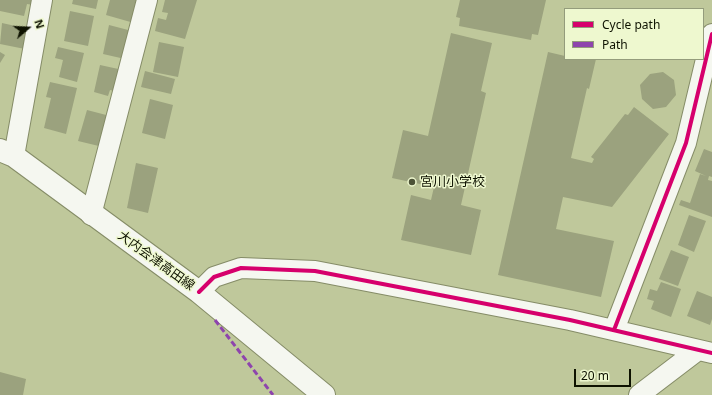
<!DOCTYPE html>
<html>
<head>
<meta charset="utf-8">
<style>
	body { margin:0 }
	#map { position:relative; width:712px; height:395px; overflow:hidden; background:#bfc89b; font-family:"Noto Sans",sans-serif }
	canvas { display:block }
	.legend { position:absolute; left:564px; top:8px; width:140px; height:52px; box-sizing:border-box; background:#eef8cf; border:1px solid #949c7c; margin:0; padding:5px 7px; list-style:none; font-size:12px; color:#0e1200 }
	.legend li { display:flex; align-items:center; gap:8px; height:20px }
	.legend b { width:20px; border:1px solid #949c7c }
	.north { position:absolute; left:8px; top:8px; width:40px; height:40px; -webkit-text-stroke:3px #eef8cf; paint-order:stroke; rotate:71deg; font-size:11px; font-weight:700; line-height:16px; text-align:center; color:#0e1200 }
	.north::after { content:''; display:block; margin:auto; width:14px; height:18px; background:#0e1200; clip-path:polygon(50% 0,100% 100%,50% 72%,0 100%) }
	.scale { position:absolute; left:574px; top:369px; width:57px; height:18px; box-sizing:border-box; border:2px solid #0e1200; border-top:0; padding-left:5px; font-size:12px; line-height:14px; white-space:nowrap; color:#0e1200; -webkit-text-stroke:3px #eef8cf; paint-order:stroke }
</style>
</head>
<body>
<div id="map">
<canvas width="712" height="395"></canvas>
<ul class="legend">
<li><b style="height:5px;background:#d6006c"></b>Cycle path</li>
<li><b style="height:5px;background:#8e44ad"></b>Path</li>
</ul>
<div class="north">N</div>
<div class="scale">20 m</div>
</div>
<script>
const ctx = document.querySelector('canvas').getContext('2d');
ctx.lineJoin = 'round';
function fillPath(path, color) {
  ctx.fillStyle = color;
  ctx.fill(path, 'evenodd');
}
function shape(rows) {
  const path = new Path2D();
  for (const r of rows) {
    path.moveTo(r[0], r[1]);
    for (let i = 2; i < r.length; i += 2) path.lineTo(r[i], r[i + 1]);
  }
  return path;
}
function stroke(path, color, width, dash) {
  ctx.strokeStyle = color;
  ctx.lineWidth = width;
  ctx.lineCap = dash ? 'butt' : 'round';
  ctx.setLineDash(dash || []);
  ctx.stroke(path);
}
function write(font, color, halo, rows, align = 'center') {
  ctx.font = font + ' "Noto Sans","Noto Sans JP",sans-serif';
  ctx.lineWidth = 3;
  ctx.setLineDash([]);
  ctx.textBaseline = 'middle';
  ctx.strokeStyle = halo;
  ctx.fillStyle = color;
  for (const [text, x, y, turn = 0] of rows) {
    ctx.save();
    ctx.translate(x, y);
    ctx.rotate((+turn || 0) * Math.PI / 180);
    ctx.textAlign = isNaN(turn) ? turn : align;
    if (halo) ctx.strokeText(text, 0, 0);
    ctx.fillText(text, 0, 0);
    ctx.restore();
  }
}
fillPath(shape([
	[0,0,34,0,33,5,27,4,24,16,0,11],
	[73,0,98,0,96,9,72,4],
	[110,0,140,0,134,23,106,15],
	[165,0,197,0,185,39,155,31,158,18,166,20,168,13,162,12],
	[460,0,546,0,538,35,532,34,531,40,459,26,460,18,456,17],
	[70,11,94,16,88,46,64,41],
	[2,23,29,29,25,49,0,44],
	[109,25,132,31,125,59,103,54],
	[451,33,492,43,481,91,486,93,461,205,481,210,471,255,401,240,411,195,431,200,434,187,392,178,403,130,428,136],
	[159,42,184,47,178,77,153,72],
	[58,47,84,53,77,82,59,77,63,60,55,58],
	[0,52,5,55,0,63],
	[548,52,565,56,565,59,596,59,589,89,587,88,571,158,592,163,594,159,591,157,625,114,628,115,634,107,669,134,612,207,563,197,556,229,614,241,601,297,498,275],
	[100,65,123,70,118,92,110,90,108,96,94,92],
	[145,71,175,79,171,94,141,87],
	[663,72,674,80,676,95,666,107,653,109,642,99,640,85,650,74],
	[50,82,77,88,66,134,44,128,51,98,46,97],
	[150,99,173,105,165,139,142,133],
	[87,110,110,116,103,147,78,141],
	[704,149,712,152,712,177,709,176,708,180,712,181,712,217,679,205,681,200,690,203,700,174,706,176,695,171],
	[136,163,158,168,148,213,127,208],
	[689,215,706,221,694,252,678,245],
	[671,250,689,257,678,286,659,279],
	[661,282,681,289,671,317,651,309,654,301,647,299,650,289,657,291],
	[697,291,712,297,712,319,710,325,687,316],
	[0,372,26,379,23,395,0,395]
]), '#9ba27e');
const minor = shape([
	[14,156,42,0],
	[91,215,147,0],
	[199,292,214,277,241,268,315,271,570,320,712,353],
	[614,330,686,143,712,34],
	[639,395,698,350]
]);
const major = shape([
	[0,150,14,156,199,292,324,395]
]);
stroke(minor, '#858c67', 22);
stroke(major, '#858c67', 24);
stroke(minor, '#f5f7f0', 20);
stroke(major, '#f5f7f0', 22);
stroke(shape([
	[215,320,273,395]
]), '#8e44ad', 3, [6, 3]);
stroke(shape([
	[199,292,214,277,241,268,315,271,570,320,712,353],
	[614,330,686,143,712,34]
]), '#d6006c', 4);
for (const [x, y, r, color] of [
	[412,182,4,"#4c5236"]
]) {
  const dot = new Path2D();
  dot.arc(x, y, r, 0, 2 * Math.PI);
  ctx.fillStyle = color;
  ctx.fill(dot);
  stroke(dot, '#eef8cf', 1.5);
}
write('13px', '#0e1200', '#eef8cf', [
	["宮川小学校",420,182]
], 'left');
write('13px', '#0e1200', '#eef8cf', [
	["大内会津高田線",156,261,36]
]);
</script>
</body>
</html>
